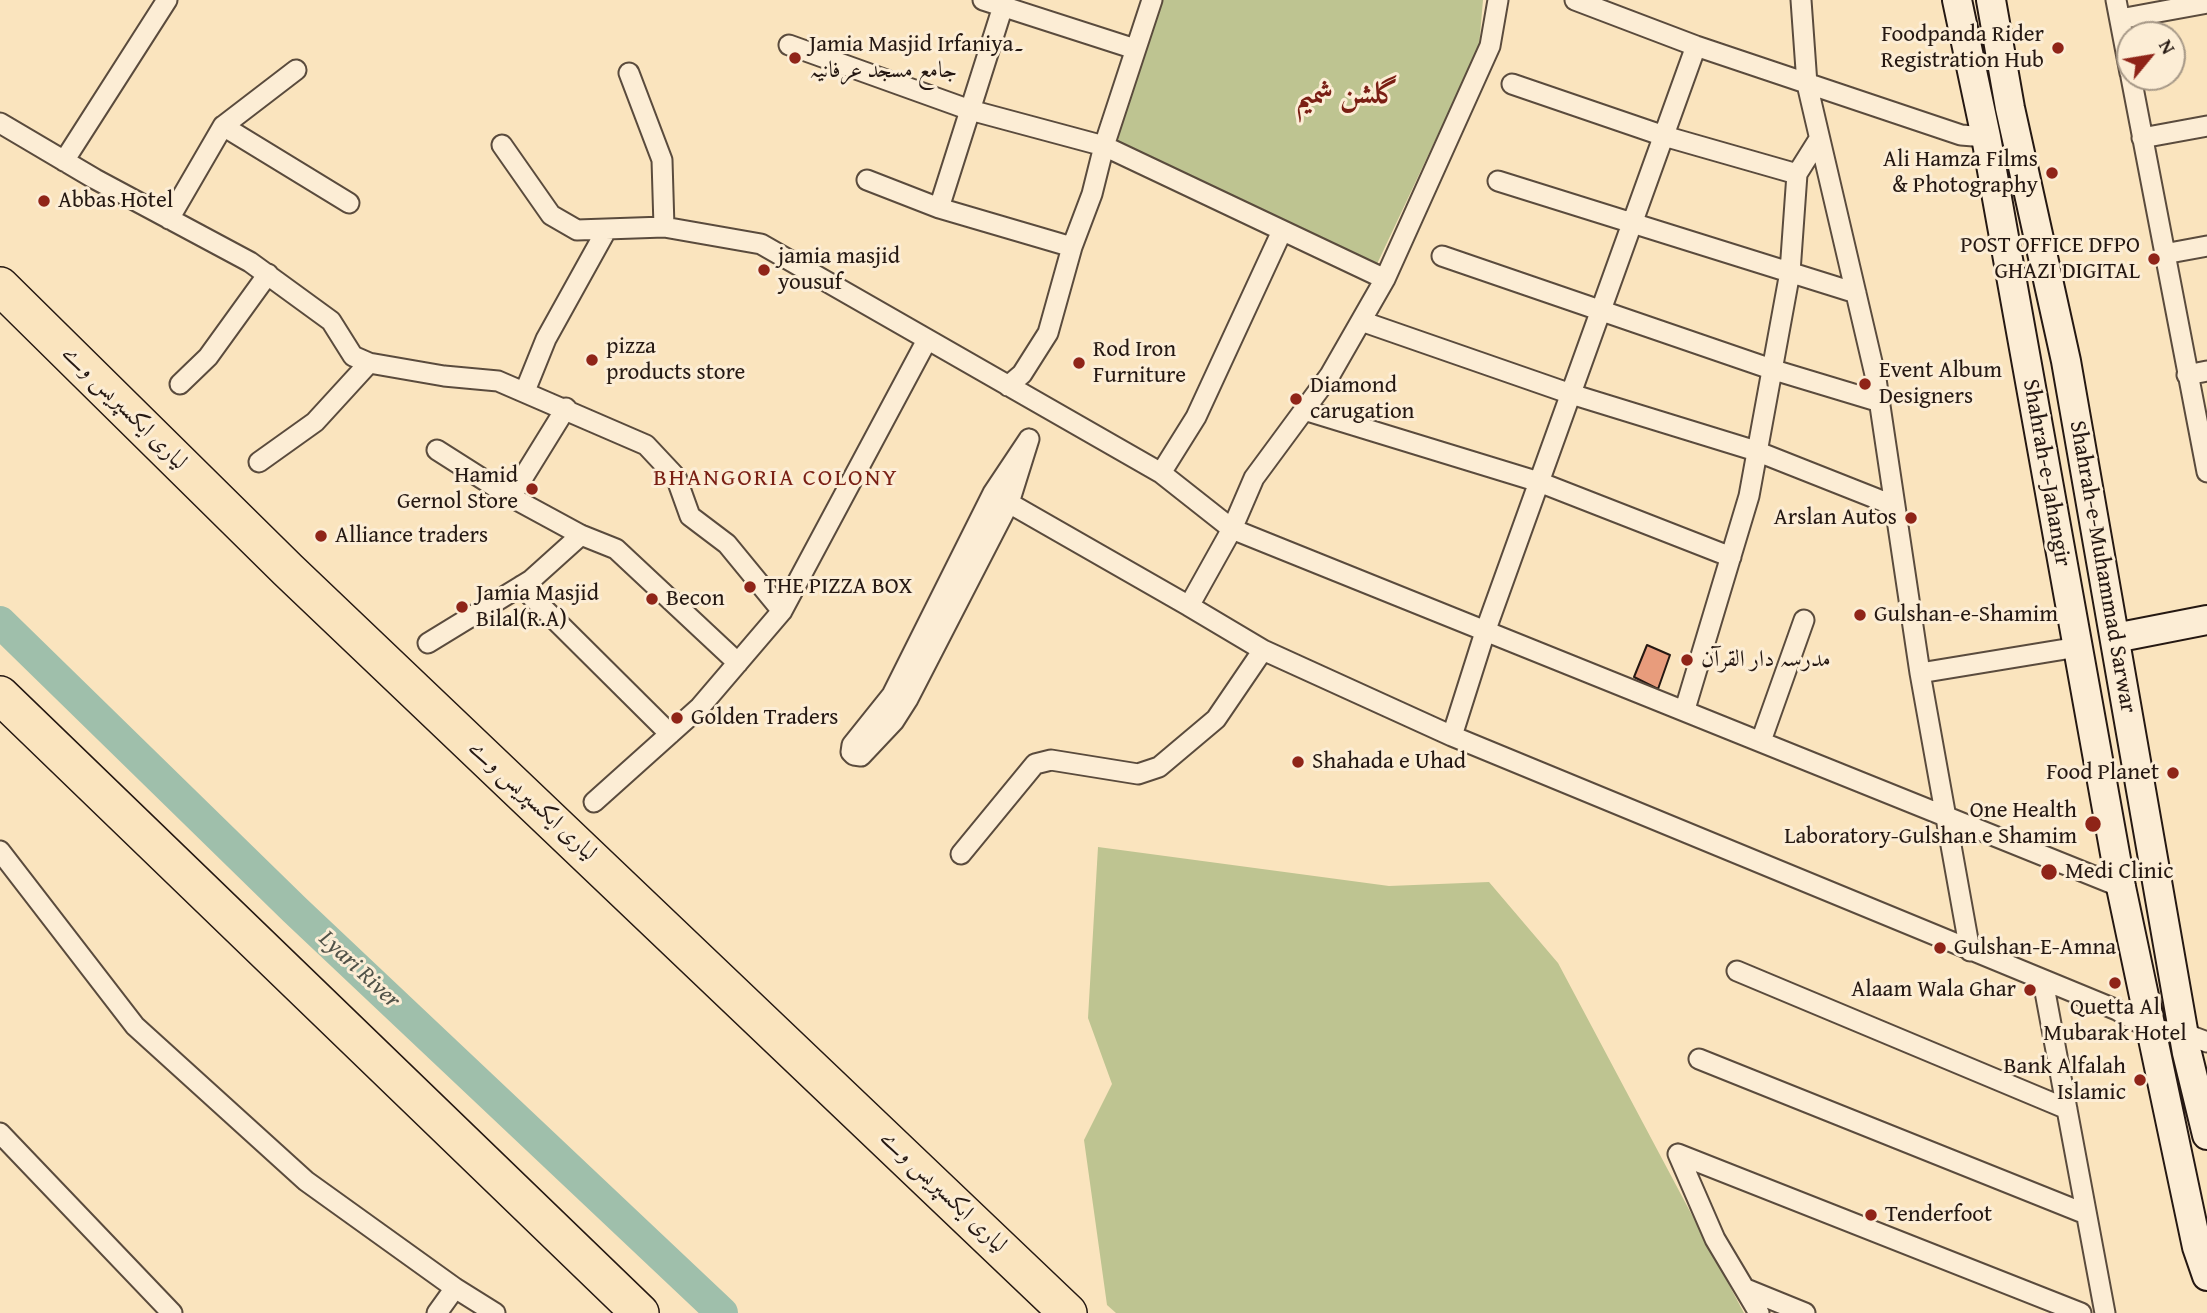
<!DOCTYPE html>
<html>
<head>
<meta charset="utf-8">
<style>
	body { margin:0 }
	#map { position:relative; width:2207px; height:1313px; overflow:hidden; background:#fae4be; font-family:"Gentium Book Plus",serif }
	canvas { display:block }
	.north { position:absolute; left:2116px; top:21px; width:70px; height:70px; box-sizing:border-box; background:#fcedd5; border:2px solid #a69887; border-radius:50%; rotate:60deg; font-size:19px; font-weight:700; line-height:28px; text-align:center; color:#251812 }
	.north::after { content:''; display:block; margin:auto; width:24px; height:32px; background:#8f2418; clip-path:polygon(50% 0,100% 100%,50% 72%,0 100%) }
</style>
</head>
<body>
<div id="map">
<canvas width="2207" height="1313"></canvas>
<div class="north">N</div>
</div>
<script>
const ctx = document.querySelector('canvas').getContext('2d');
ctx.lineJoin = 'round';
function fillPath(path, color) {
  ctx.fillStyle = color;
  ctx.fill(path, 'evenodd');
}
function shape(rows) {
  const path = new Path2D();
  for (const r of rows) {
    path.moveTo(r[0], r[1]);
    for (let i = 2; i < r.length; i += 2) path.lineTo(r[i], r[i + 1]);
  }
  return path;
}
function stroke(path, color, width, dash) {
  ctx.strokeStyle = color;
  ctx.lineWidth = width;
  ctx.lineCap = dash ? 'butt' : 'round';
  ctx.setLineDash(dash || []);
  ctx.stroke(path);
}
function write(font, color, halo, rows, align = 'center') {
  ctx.font = font + ' "Gentium Book Plus",Amiri,serif';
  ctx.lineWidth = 6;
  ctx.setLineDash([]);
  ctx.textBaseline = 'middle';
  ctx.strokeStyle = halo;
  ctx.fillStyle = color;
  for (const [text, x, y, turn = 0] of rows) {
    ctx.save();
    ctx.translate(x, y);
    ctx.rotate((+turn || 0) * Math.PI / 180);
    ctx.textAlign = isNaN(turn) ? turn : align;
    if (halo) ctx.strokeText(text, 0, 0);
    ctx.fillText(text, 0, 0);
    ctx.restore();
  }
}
fillPath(shape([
	[1159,0,1483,0,1479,47,1377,264,1108,139],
	[1098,847,1389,886,1489,882,1558,963,1744,1313,1116,1313,1107,1305,1084,1140,1112,1084,1088,1018]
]), '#bec491');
stroke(shape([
	[0,622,295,910,722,1313]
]), '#9fbfab', 32);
const building = shape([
	[1647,645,1670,655,1658,689,1634,677,1647,645]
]);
fillPath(building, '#e89c7c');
stroke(building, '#251812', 2);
const street = shape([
	[983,0,1135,49],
	[1152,0,1104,146,1385,279],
	[1498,0,1490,46,1385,279,1330,375,1254,478,1232,529,1189,606,1263,650,1452,736,2117,1010,2150,1029,2183,1033,2207,1042],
	[1575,0,1696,46,1961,135,1986,137],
	[1801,0,1807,84,1876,379,1920,673,1970,951],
	[2116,0,2130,73],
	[2120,19,2207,3],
	[789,45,970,110,1104,146,1092,194,1072,247,1048,333,1022,374,1008,386],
	[629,73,662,160,664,227],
	[2131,77,2207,472],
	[1512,84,1664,136,1797,174],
	[0,123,95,179,250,262,331,321,353,356,369,363,444,376,498,381,646,445,676,477,690,516,727,544,782,611],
	[223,126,349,203],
	[2142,138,2207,126],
	[502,145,551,215,577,230,664,227,761,244,1161,473,1232,529,2121,887],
	[64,161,167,0],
	[867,180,939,208,1072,247],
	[1498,181,1856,293],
	[939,208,1005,0],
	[169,219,223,126,296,70],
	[2164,254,2207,246],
	[1442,256,1774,370,1880,402],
	[1361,321,1571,394,1756,451,1895,506],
	[2187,375,2207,371],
	[180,384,208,357,268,274],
	[525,391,546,339,607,229],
	[1304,410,1539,482,1731,557],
	[1029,439,1009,503,908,699,894,721,861,756,854,755,851,752,852,745,892,695,993,493,1029,439],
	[437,450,511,497,581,535,616,549,738,663],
	[259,462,315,422,369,363],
	[1161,473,1196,417,1282,231],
	[511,497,566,408],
	[1009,503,1189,606],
	[521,586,670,734],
	[428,643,531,580,581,535],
	[1920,673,2078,647],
	[1685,709,1749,496,1790,272,1797,174,1819,139],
	[1452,736,1485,632,1696,46],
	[1761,741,1804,620],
	[594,802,700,707,782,611,927,340],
	[0,851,135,1026,306,1181,455,1288,495,1313],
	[961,854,1035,764,1051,760,1138,774,1159,767,1216,719,1263,650],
	[1737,971,2067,1109],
	[2043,981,2105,1313],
	[1699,1059,2086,1214],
	[0,1133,172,1313],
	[1678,1154,2081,1313],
	[1678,1154,1715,1239,1759,1313],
	[1746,1289,1805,1313],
	[437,1313,455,1288]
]);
const secondary = shape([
	[1957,0,1986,137,2121,887,2197,1247,2207,1276],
	[1991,0,2010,108,2066,361,2187,1053,2207,1135],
	[2115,638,2207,620]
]);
const highway = shape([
	[0,286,288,570,1068,1313],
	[0,695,640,1313]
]);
stroke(street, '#5a4b3d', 23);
stroke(secondary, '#251812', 32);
stroke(highway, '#251812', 40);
stroke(street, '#fcedd5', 19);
stroke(secondary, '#fcedd5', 28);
stroke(highway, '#fae4be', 37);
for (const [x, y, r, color] of [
	[2058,48,7,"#8f2418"],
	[795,58,7,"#8f2418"],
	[2052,173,7,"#8f2418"],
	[44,201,7,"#8f2418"],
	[2154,259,7,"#8f2418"],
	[764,270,7,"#8f2418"],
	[592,360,7,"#8f2418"],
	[1079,363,7,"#8f2418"],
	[1865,384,7,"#8f2418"],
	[1296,399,7,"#8f2418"],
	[532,489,7,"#8f2418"],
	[1911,518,7,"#8f2418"],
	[321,536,7,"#8f2418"],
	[750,587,7,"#8f2418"],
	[652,599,7,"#8f2418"],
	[462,607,7,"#8f2418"],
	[1860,615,7,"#8f2418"],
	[1687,660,7,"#8f2418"],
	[677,718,7,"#8f2418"],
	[1298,762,7,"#8f2418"],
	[2173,773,7,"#8f2418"],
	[2093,824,9,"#8f2418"],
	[2049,872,9,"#8f2418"],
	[1940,948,7,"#8f2418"],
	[2115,983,7,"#8f2418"],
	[2030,990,7,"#8f2418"],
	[2140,1080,7,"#8f2418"],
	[1871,1215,7,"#8f2418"]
]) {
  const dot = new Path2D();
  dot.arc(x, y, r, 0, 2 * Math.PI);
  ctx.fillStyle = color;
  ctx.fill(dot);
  stroke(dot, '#fcedd5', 2.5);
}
write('23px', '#251812', '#fcedd5', [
	["Foodpanda Rider",2044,35,"right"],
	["Registration Hub",2044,61,"right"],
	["Jamia Masjid Irfaniya۔",809,45],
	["جامع مسجد عرفانیہ",809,71],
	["Ali Hamza Films",2038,160,"right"],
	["& Photography",2038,186,"right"],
	["Abbas Hotel",58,201],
	["POST OFFICE DFPO",2140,246,"right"],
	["GHAZI DIGITAL",2140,272,"right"],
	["jamia masjid",778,257],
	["yousuf",778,283],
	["pizza",606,347],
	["products store",606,373],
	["Rod Iron",1093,350],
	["Furniture",1093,376],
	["Event Album",1879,371],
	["Designers",1879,397],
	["Diamond",1310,386],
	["carugation",1310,412],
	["Hamid",518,476,"right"],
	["Gernol Store",518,502,"right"],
	["Arslan Autos",1897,518,"right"],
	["Alliance traders",335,536],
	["THE PIZZA BOX",764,587],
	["Jamia Masjid",476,594],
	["Bilal(R.A)",476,620],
	["Becon",666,599],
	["Gulshan-e-Shamim",1874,615],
	["مدرسہ دار القرآن",1701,660],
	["Golden Traders",691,718],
	["Shahada e Uhad",1312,762],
	["Food Planet",2159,773,"right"],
	["One Health",2077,811,"right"],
	["Laboratory-Gulshan e Shamim",2077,837,"right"],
	["Medi Clinic",2065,872],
	["Gulshan-E-Amna",1954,948],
	["Alaam Wala Ghar",2016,990,"right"],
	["Quetta Al",2115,1008,"center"],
	["Mubarak Hotel",2115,1034,"center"],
	["Bank Alfalah",2126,1067,"right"],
	["Islamic",2126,1093,"right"],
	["Tenderfoot",1885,1215]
], 'left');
write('23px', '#251812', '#fcedd5', [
	["لیاری ایکسپریس وے",124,408,45],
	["Shahrah-e-Jahangir",2046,473,80],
	["Shahrah-e-Muhammad Sarwar",2102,567,80],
	["لیاری ایکسپریس وے",532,801,43],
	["لیاری ایکسپریس وے",943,1192,44]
]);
ctx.letterSpacing = '2px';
write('24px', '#7a1f14', '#fcedd5', [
	["BHANGORIA COLONY",776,479]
]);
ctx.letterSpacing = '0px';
write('italic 24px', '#505248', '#fcedd5', [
	["Lyari River",359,970,43]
]);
write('bold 30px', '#7a1f14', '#fcedd5', [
	["گلشن شمیم",1347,95]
]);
</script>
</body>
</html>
